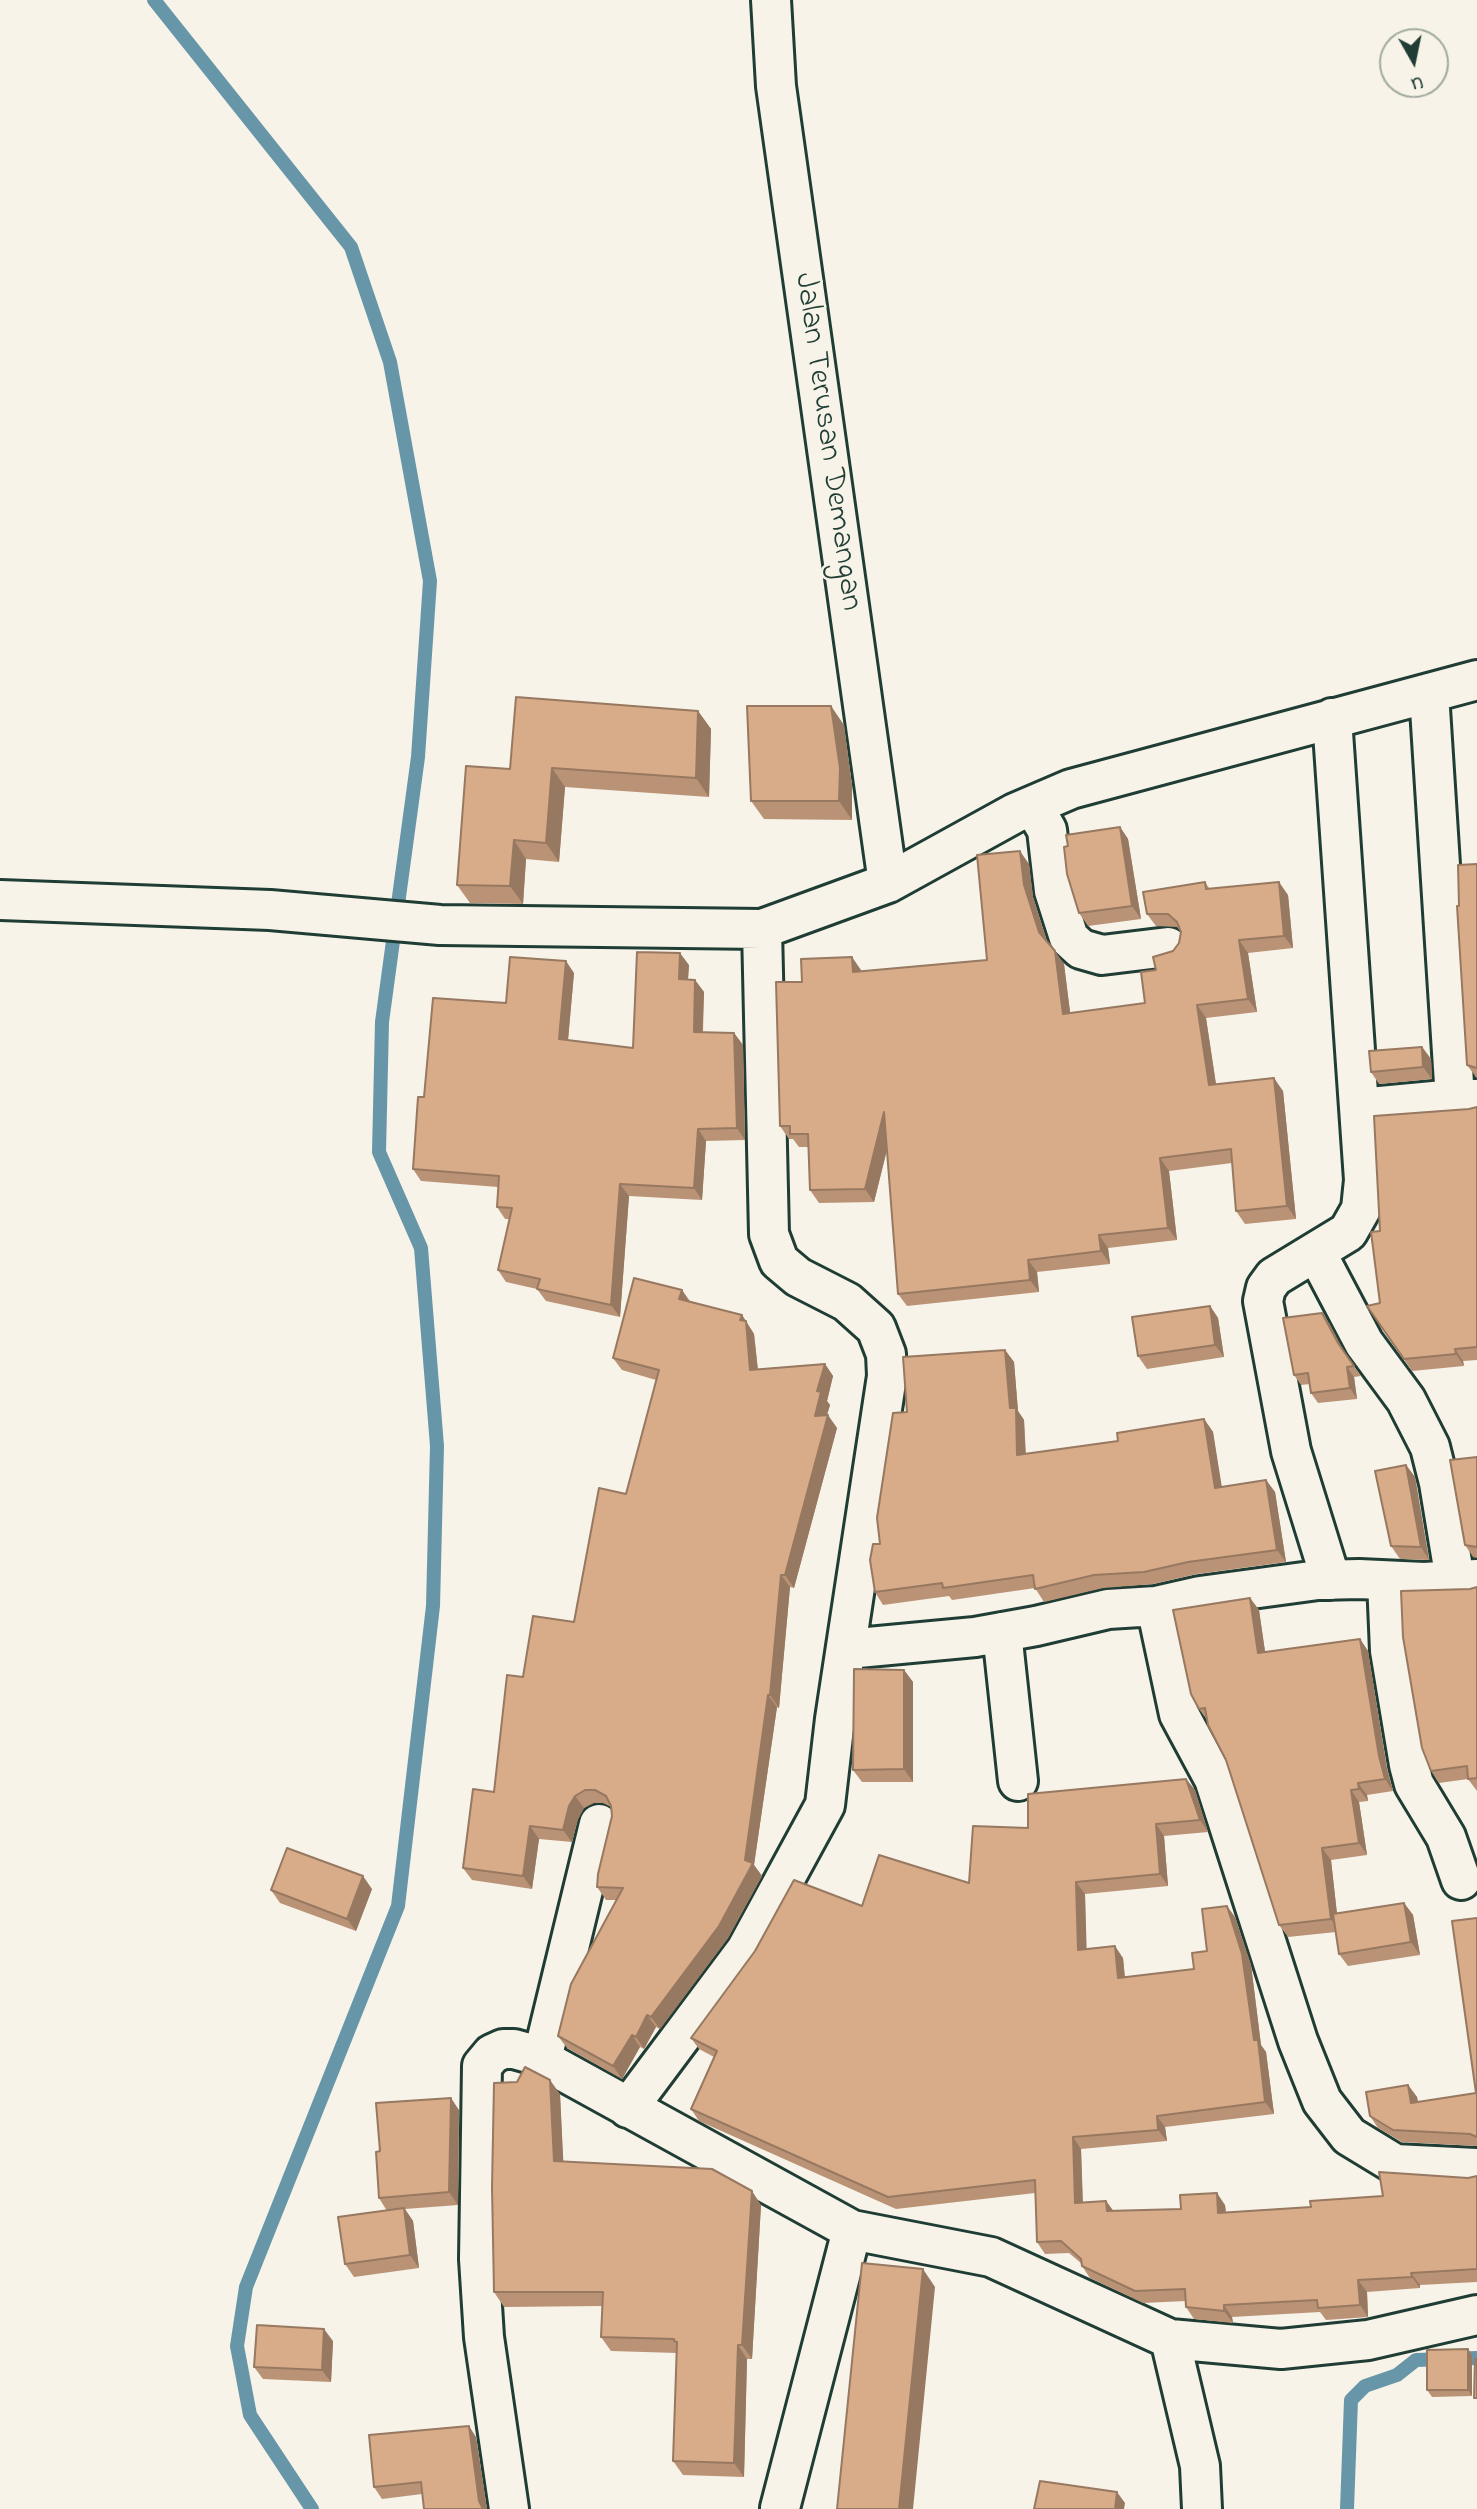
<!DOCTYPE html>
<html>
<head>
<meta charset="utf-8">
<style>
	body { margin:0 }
	#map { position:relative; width:1477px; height:2509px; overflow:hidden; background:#f7f3e8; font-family:"Indie Flower",sans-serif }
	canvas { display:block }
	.north { position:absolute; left:1379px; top:28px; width:70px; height:70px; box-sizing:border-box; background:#f7f3e8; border:2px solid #a1aaa0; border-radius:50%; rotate:171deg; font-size:19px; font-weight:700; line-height:28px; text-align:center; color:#1f3d34 }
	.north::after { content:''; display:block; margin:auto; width:24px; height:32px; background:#1f3d34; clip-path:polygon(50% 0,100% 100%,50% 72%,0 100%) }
</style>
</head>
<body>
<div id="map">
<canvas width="1477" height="2509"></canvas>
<div class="north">U</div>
</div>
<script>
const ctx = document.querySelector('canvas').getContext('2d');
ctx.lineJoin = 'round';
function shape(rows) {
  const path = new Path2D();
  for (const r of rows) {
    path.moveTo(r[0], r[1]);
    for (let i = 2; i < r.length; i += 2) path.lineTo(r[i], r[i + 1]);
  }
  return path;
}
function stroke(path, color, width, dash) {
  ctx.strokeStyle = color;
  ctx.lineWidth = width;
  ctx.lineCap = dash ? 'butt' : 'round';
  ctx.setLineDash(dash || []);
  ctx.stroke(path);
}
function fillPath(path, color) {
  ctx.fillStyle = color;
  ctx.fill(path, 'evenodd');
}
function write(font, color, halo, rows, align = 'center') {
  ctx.font = font + ' "Indie Flower",sans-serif';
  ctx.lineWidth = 5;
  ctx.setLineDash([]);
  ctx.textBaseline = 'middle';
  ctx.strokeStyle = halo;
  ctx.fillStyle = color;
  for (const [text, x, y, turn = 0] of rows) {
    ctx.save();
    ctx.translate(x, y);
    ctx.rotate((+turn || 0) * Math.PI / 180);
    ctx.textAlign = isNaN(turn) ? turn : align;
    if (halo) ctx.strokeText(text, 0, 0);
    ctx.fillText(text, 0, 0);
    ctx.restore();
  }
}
stroke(shape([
	[154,0,351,247,390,362,430,581,418,757,382,1022,379,1152,421,1248,437,1446,433,1606,398,1906,246,2287,237,2346,250,2415,312,2509],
	[1347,2509,1351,2400,1365,2386,1397,2375,1416,2360,1477,2358]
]), '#6696a8', 14);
const minor = shape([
	[771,0,776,86,888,883],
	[1429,693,1455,1099,1477,1099],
	[1029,807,1040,818,1047,830,1054,891,1069,938,1081,949,1102,955,1168,947],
	[0,900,270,910,440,925,762,929,888,883,1015,813,1071,789,1477,680],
	[1359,1108,1455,1099],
	[1316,1252,1364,1343,1406,1400,1430,1447,1439,1483,1455,1580],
	[1331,1580,1291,1451,1263,1301,1266,1288,1274,1277,1348,1232,1361,1209,1364,1180,1332,718],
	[1387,1581,1390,1651,1409,1765,1414,1784,1446,1837,1461,1880],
	[1156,1606,1179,1714,1214,1779,1298,2041,1322,2101,1349,2136,1395,2164,1477,2168],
	[1002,1632,1018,1781],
	[847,1649,975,1637,1036,1626,1108,1609,1156,1606,1200,1596,1318,1580,1359,1579,1424,1582,1477,1579],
	[542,2059,599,1824],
	[628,2108,746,1950,825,1805,835,1719,887,1376,886,1354,876,1328,847,1302,798,1277,779,1261,769,1234,762,929],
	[1170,2339,1200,2466,1202,2509],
	[780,2508,852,2230],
	[509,2509,484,2337,479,2259,482,2066,492,2054,503,2049,514,2049,532,2054,852,2230,991,2257,1170,2339,1281,2349,1368,2340,1477,2315]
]);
stroke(minor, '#1f3d34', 44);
stroke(minor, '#f7f3e8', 38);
fillPath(shape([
	[698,711,711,729,709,797,565,787,559,862,526,859,523,904,470,903,457,885,510,769],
	[844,725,852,786,852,820,764,819,751,801],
	[1120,827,1128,839,1141,919,1088,926,1079,913,1068,846],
	[1029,864,1033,897,1047,941,1064,964,1070,1013,1145,1003,1156,970,1179,943,1181,932,1177,927,1156,926,1147,914,1205,882,1209,888,1288,895,1293,948,1248,953,1257,1012,1206,1018,1216,1084,1283,1091,1296,1219,1245,1224,1236,1211,1232,1163,1169,1171,1177,1240,1108,1248,1110,1264,1037,1272,1039,1292,907,1306,898,1294,887,1150,874,1202,819,1203,810,1190,808,1147,799,1147,793,1139,789,1139,780,1126,802,982,861,970,861,972,987,960],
	[1477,864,1477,1078,1476,1077,1467,1065,1459,906],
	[689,965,688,980,695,980,704,992,703,1032,734,1033,743,1045,745,1140,706,1141,702,1200,629,1196,620,1317,546,1301,537,1289,506,1282,498,1270,509,1219,505,1219,497,1207,498,1187,421,1181,413,1169,424,1097,506,1003,574,973,568,1040,633,1048],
	[1422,1047,1431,1059,1432,1079,1379,1084,1371,1072],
	[1477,1107,1477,1360,1463,1361,1464,1366,1412,1371,1367,1306,1380,1303,1380,1231,1469,1109],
	[682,1290,690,1301,742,1315,754,1334,758,1369,825,1364,833,1376,827,1401,830,1405,827,1415,837,1428,794,1588,790,1587,779,1708,777,1707,754,1865,762,1876,728,1938,660,2029,656,2027,644,2049,640,2047,622,2079,567,2048,558,2036,616,1900,606,1900,597,1887,612,1816,611,1807,603,1803,594,1803,584,1808,578,1819,572,1842,539,1839,532,1889,472,1880,463,1868,494,1792,523,1677,574,1622,626,1494,656,1380,622,1370,613,1358],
	[1210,1306,1218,1318,1224,1357,1147,1369,1138,1356],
	[1329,1323,1344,1352,1361,1376,1354,1377,1357,1399,1318,1403,1311,1393,1310,1384,1301,1385,1294,1375],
	[1005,1350,1014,1362,1018,1411,1024,1420,1026,1454,1118,1441,1204,1419,1213,1432,1221,1487,1266,1480,1275,1492,1286,1562,1197,1574,1153,1584,1103,1588,1044,1602,1035,1588,952,1600,949,1596,883,1605,875,1592,880,1544,907,1412],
	[1477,1457,1477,1558,1473,1557,1465,1545],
	[1406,1465,1415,1477,1429,1560,1400,1559,1391,1546],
	[1477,1587,1477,1791,1468,1779,1439,1783,1431,1771,1470,1589],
	[1250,1598,1259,1610,1265,1652,1360,1639,1368,1651,1387,1769,1393,1791,1367,1795,1368,1801,1359,1802,1367,1855,1331,1860,1337,1914,1404,1903,1413,1915,1420,1955,1348,1966,1339,1954,1336,1932,1288,1937,1279,1925,1226,1760,1207,1720,1199,1709],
	[904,1670,913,1682,913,1782,862,1782,853,1770],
	[1186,1779,1195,1790,1208,1832,1164,1836,1168,1886,1085,1894,1086,1949,1123,1958,1125,1978,1194,1969,1207,1951,1235,1917,1251,1965,1261,2045,1266,2052,1274,2114,1165,2127,1167,2141,1081,2149,1083,2202,1106,2201,1113,2211,1181,2209,1225,2205,1226,2212,1311,2207,1383,2196,1477,2176,1477,2282,1420,2285,1420,2288,1367,2292,1368,2317,1326,2320,1320,2312,1232,2317,1233,2323,1194,2319,1186,2307,1186,2301,1143,2303,1090,2278,1082,2266,1082,2264,1069,2253,1045,2254,1037,2242,1035,2193,896,2209,699,2121,691,2109,714,2057,699,2049,691,2038,862,1906,969,1883,1028,1828],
	[372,1889,356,1931,280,1903,271,1890],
	[1477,1918,1477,2146,1402,2142,1378,2128,1370,2116,1408,2085,1417,2097,1418,2102,1476,2093],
	[560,2094,563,2161,761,2205,752,2359,747,2359,744,2477,683,2475,673,2461,677,2353,611,2351,601,2337,602,2306,504,2307,494,2292],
	[459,2110,458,2205,405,2209,413,2221,419,2268,354,2277,345,2264,387,2211,379,2198,380,2151],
	[333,2341,331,2382,263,2379,254,2367],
	[1468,2349,1472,2355,1472,2396,1432,2397,1427,2390],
	[476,2437,487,2509,424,2509,422,2494,382,2499,374,2487]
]), '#ba9376');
fillPath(shape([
	[831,706,844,725,852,786,852,820,839,801],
	[698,711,711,729,709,797,696,778],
	[552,768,565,787,559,862,546,843],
	[1120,827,1128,839,1141,919,1132,906],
	[514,840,526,859,523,904,510,886],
	[1020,851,1029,864,1033,897,1048,945,1039,932,1024,885],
	[1279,882,1288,895,1293,948,1284,936],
	[1239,940,1248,953,1257,1012,1248,999],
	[1055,951,1064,964,1072,1027,1063,1014],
	[680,953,689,965,687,991,679,979],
	[852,957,861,970,862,985,853,972],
	[566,961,574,973,567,1051,559,1039],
	[695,980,704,992,702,1044,694,1032],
	[1197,1005,1206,1018,1218,1098,1209,1085],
	[734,1033,743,1045,745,1140,737,1128],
	[1422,1047,1431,1059,1432,1079,1423,1067],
	[1274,1078,1283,1091,1296,1219,1287,1206],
	[884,1112,893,1125,874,1202,865,1189],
	[698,1129,706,1141,702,1200,694,1188],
	[1160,1158,1169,1171,1177,1240,1168,1228],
	[620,1184,629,1196,620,1317,611,1305],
	[1099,1235,1108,1248,1110,1264,1101,1251],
	[1028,1260,1037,1272,1039,1292,1030,1280],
	[682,1290,690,1303,679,1299],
	[1210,1306,1218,1318,1224,1357,1215,1345],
	[1322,1313,1329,1323,1345,1353,1338,1343],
	[742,1315,754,1334,759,1382,750,1370,740,1320],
	[1455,1349,1463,1361,1464,1366,1456,1354],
	[1005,1350,1014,1362,1018,1411,1024,1420,1026,1468,1017,1455,1010,1408],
	[825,1364,833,1376,827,1401,830,1405,823,1428,815,1416,817,1391],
	[1347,1367,1354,1377,1357,1399,1350,1388],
	[828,1415,837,1428,794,1588,785,1575],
	[1204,1419,1213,1432,1224,1500,1215,1488],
	[1406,1465,1415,1477,1429,1560,1421,1547],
	[1266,1480,1275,1492,1286,1562,1277,1550],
	[781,1575,790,1587,779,1708,770,1695],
	[1250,1598,1259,1610,1267,1665,1258,1653],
	[1360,1639,1368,1651,1387,1769,1393,1791,1385,1779,1379,1756],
	[904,1670,913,1682,913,1782,904,1769],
	[768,1695,777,1707,754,1865,762,1876,728,1938,660,2029,651,2017,745,1860],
	[1186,1779,1195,1790,1208,1832,1200,1820],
	[1358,1783,1367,1795,1368,1801,1359,1789],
	[1351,1790,1359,1802,1367,1855,1359,1843],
	[575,1796,584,1808,578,1819,572,1842,563,1830,569,1806],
	[1156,1824,1164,1836,1168,1886,1160,1874],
	[530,1826,539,1839,532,1889,523,1876],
	[1322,1848,1331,1860,1339,1932,1331,1919],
	[363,1876,372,1889,356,1931,347,1919],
	[1076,1882,1085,1894,1087,1961,1078,1950],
	[1404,1903,1413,1915,1420,1955,1411,1942],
	[1227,1906,1235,1917,1251,1965,1261,2045,1266,2052,1274,2114,1265,2102],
	[1115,1946,1123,1958,1126,1990,1118,1978],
	[647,2015,656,2027,644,2049,636,2037],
	[632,2035,640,2047,622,2079,613,2066],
	[550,2080,560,2094,564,2175,554,2161],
	[1408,2085,1417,2097,1420,2115,1411,2103],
	[451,2098,459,2110,458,2205,449,2192],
	[1157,2116,1165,2127,1167,2141,1158,2130],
	[1073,2137,1081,2149,1083,2215,1075,2203],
	[752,2191,761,2205,752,2359,742,2345],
	[1217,2193,1225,2205,1227,2225,1218,2213],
	[1106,2201,1115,2213,1107,2211],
	[404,2208,413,2221,419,2268,410,2255],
	[923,2269,935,2287,913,2509,899,2509],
	[1411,2273,1420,2285,1420,2288,1412,2277],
	[1358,2280,1367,2292,1368,2317,1360,2305],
	[1224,2305,1232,2317,1233,2323,1224,2311],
	[324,2329,333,2341,331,2382,322,2370],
	[738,2345,747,2359,744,2477,734,2463],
	[1468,2349,1472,2355,1472,2396,1468,2390],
	[469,2426,476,2437,487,2509,483,2509,479,2501],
	[1117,2492,1125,2503,1124,2509,1115,2509]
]), '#977860');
const building = shape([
	[516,697,698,711,696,778,552,768,546,843,514,840,510,886,457,885,466,766,510,769,516,697],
	[747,706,831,706,840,768,839,801,751,801,747,706],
	[1120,827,1132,906,1079,913,1067,874,1064,847,1068,846,1066,835,1120,827],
	[1020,851,1024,885,1039,932,1055,951,1063,1014,1145,1003,1141,972,1156,970,1153,957,1173,951,1179,943,1181,932,1177,922,1168,914,1147,914,1143,892,1205,882,1206,889,1279,882,1284,936,1239,940,1248,999,1197,1005,1209,1085,1274,1078,1287,1206,1236,1211,1231,1149,1160,1158,1168,1228,1099,1235,1101,1251,1028,1260,1030,1280,898,1294,884,1112,865,1189,810,1190,808,1134,790,1134,790,1126,780,1126,776,982,802,982,801,959,852,957,853,972,987,960,977,855,1020,851],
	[1477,864,1477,1068,1467,1065,1457,906,1459,906,1458,865,1477,864],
	[637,952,680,953,679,979,695,980,694,1032,734,1033,737,1128,698,1129,694,1188,620,1184,611,1305,537,1289,540,1279,498,1270,512,1208,497,1207,499,1176,413,1169,418,1097,424,1097,433,998,506,1003,510,957,566,961,559,1039,633,1048,637,952],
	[1422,1047,1423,1067,1371,1072,1369,1051,1422,1047],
	[1477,1107,1477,1347,1455,1349,1456,1354,1404,1359,1367,1306,1380,1303,1371,1232,1380,1231,1374,1116,1469,1109,1477,1107],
	[634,1278,682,1290,679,1299,742,1315,740,1320,746,1321,750,1370,825,1364,817,1391,821,1392,815,1416,828,1415,785,1575,781,1575,770,1695,768,1695,745,1860,753,1863,719,1926,651,2017,647,2015,636,2037,632,2035,613,2066,558,2036,571,1984,623,1888,597,1887,598,1874,612,1816,611,1806,606,1796,595,1790,585,1790,575,1796,569,1806,563,1830,530,1826,523,1876,463,1868,473,1789,494,1792,507,1675,523,1677,533,1616,574,1622,599,1488,626,1494,659,1370,613,1358,634,1278],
	[1210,1306,1215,1345,1138,1356,1132,1317,1210,1306],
	[1322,1313,1338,1343,1354,1366,1347,1367,1350,1388,1311,1393,1308,1373,1294,1375,1283,1318,1322,1313],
	[1005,1350,1010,1408,1016,1408,1017,1455,1118,1441,1117,1433,1204,1419,1215,1488,1266,1480,1277,1550,1188,1562,1144,1572,1094,1575,1035,1589,1033,1575,943,1588,942,1583,875,1592,870,1560,873,1544,880,1544,877,1518,893,1413,907,1412,903,1357,1005,1350],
	[1477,1457,1477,1547,1465,1545,1450,1460,1477,1457],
	[1406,1465,1421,1547,1391,1546,1375,1471,1406,1465],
	[1477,1587,1477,1778,1468,1779,1467,1766,1431,1771,1422,1748,1403,1637,1401,1591,1470,1589,1477,1587],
	[1250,1598,1258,1653,1360,1639,1379,1756,1385,1779,1358,1783,1359,1789,1351,1790,1359,1843,1322,1848,1331,1919,1279,1925,1226,1760,1208,1725,1205,1708,1199,1709,1191,1694,1173,1610,1250,1598],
	[854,1669,904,1670,904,1769,853,1770,854,1669],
	[1186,1779,1200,1820,1156,1824,1160,1874,1076,1882,1078,1950,1115,1946,1118,1978,1194,1969,1192,1953,1207,1951,1202,1909,1227,1906,1242,1954,1254,2040,1258,2040,1265,2102,1157,2116,1158,2130,1073,2137,1075,2203,1106,2201,1107,2211,1181,2209,1180,2195,1217,2193,1218,2213,1311,2207,1310,2201,1383,2196,1379,2172,1468,2178,1477,2176,1477,2269,1411,2273,1412,2277,1358,2280,1360,2305,1318,2308,1317,2300,1224,2305,1224,2311,1186,2307,1185,2289,1135,2291,1082,2266,1081,2259,1061,2241,1037,2242,1035,2180,888,2197,691,2109,717,2051,691,2038,755,1951,794,1880,862,1906,879,1855,969,1883,973,1826,1028,1828,1028,1794,1186,1779],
	[287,1848,363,1876,347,1919,271,1890,287,1848],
	[1404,1903,1411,1942,1339,1954,1333,1914,1404,1903],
	[1477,1918,1477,2137,1470,2134,1393,2130,1370,2116,1366,2092,1408,2085,1411,2103,1476,2093,1452,1921,1477,1918],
	[525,2067,550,2080,554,2161,712,2169,752,2191,742,2345,738,2345,734,2463,673,2461,677,2342,674,2341,674,2339,601,2337,603,2292,494,2292,492,2187,494,2083,517,2082,525,2067],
	[451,2098,449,2192,379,2198,376,2152,380,2151,376,2103,451,2098],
	[404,2208,410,2255,345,2264,338,2217,404,2208],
	[862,2263,923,2269,899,2509,837,2509,862,2263],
	[257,2325,324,2329,322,2370,254,2367,257,2325],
	[1468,2349,1468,2390,1427,2390,1427,2350,1468,2349],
	[1475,2359,1477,2359,1477,2398,1474,2398,1475,2359],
	[469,2426,479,2501,483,2509,424,2509,421,2482,374,2487,369,2435,469,2426],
	[1040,2481,1117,2492,1115,2509,1034,2509,1040,2481]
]);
fillPath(building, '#d8ab89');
stroke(building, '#977860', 2);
write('32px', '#1f3d34', '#f7f3e8', [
	["Jalan Terusan Demangan",826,442,82]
]);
</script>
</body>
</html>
